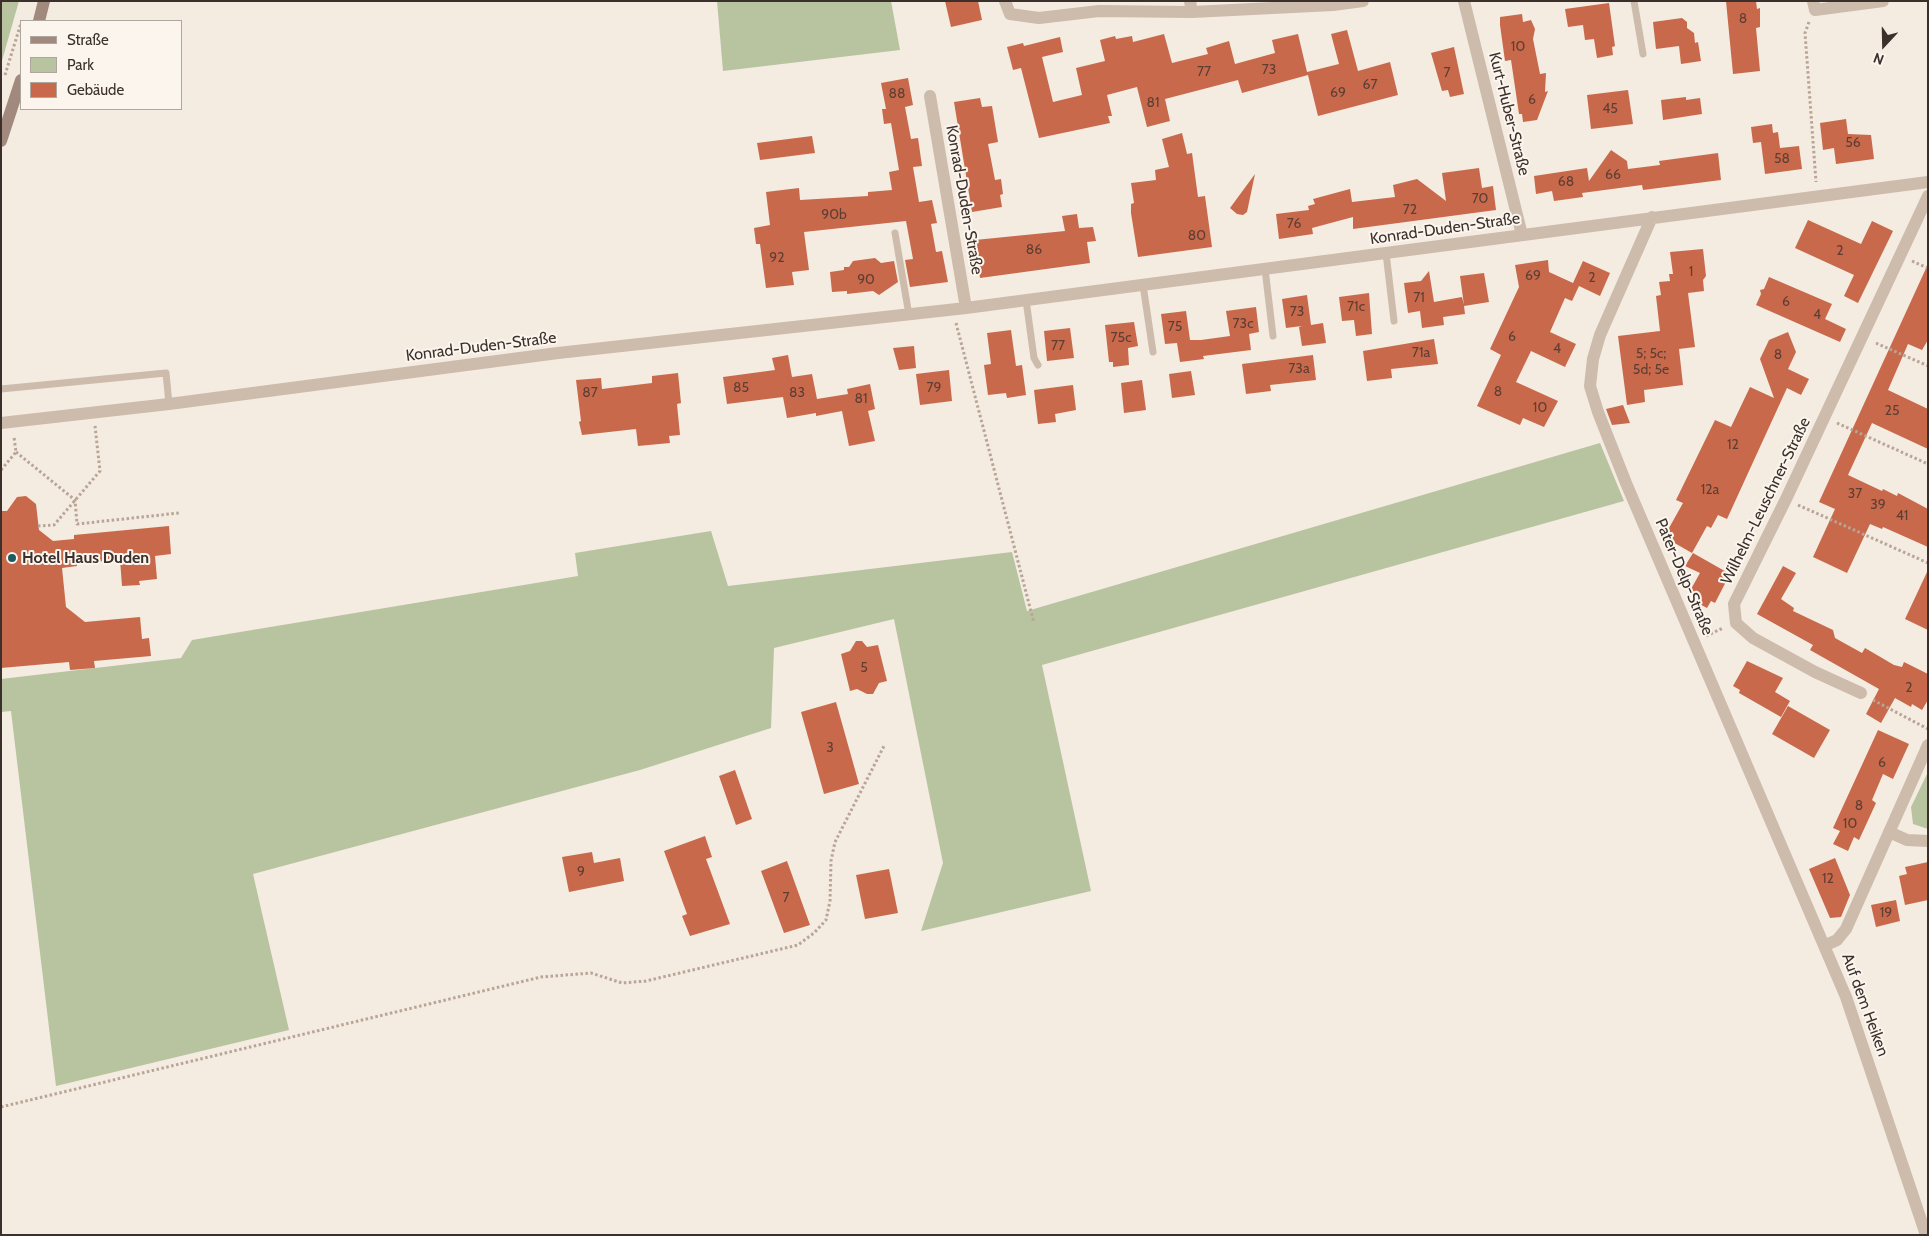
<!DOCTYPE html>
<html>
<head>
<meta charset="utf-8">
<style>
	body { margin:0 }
	#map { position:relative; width:1929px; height:1236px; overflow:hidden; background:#f4ebe1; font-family:Cabin,sans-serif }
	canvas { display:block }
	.frame { position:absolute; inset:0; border:2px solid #3b302b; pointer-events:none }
	.legend { position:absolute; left:20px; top:20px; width:162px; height:90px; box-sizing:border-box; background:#fbf5ee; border:1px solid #aea6a0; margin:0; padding:6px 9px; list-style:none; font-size:15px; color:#3b302b }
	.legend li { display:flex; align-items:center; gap:10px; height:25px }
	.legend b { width:25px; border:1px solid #aea6a0 }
	.north { position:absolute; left:1859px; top:20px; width:50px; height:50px; -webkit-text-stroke:4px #fbf5ee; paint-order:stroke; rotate:201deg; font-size:14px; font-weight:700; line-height:20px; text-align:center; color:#3b302b }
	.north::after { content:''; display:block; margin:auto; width:18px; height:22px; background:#3b302b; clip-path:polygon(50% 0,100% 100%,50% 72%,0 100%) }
</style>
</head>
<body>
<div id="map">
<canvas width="1929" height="1236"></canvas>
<div class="frame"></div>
<ul class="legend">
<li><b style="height:6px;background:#a18a7d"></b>Straße</li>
<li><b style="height:14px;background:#b8c4a0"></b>Park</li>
<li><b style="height:14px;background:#c8694b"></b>Gebäude</li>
</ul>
<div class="north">N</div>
</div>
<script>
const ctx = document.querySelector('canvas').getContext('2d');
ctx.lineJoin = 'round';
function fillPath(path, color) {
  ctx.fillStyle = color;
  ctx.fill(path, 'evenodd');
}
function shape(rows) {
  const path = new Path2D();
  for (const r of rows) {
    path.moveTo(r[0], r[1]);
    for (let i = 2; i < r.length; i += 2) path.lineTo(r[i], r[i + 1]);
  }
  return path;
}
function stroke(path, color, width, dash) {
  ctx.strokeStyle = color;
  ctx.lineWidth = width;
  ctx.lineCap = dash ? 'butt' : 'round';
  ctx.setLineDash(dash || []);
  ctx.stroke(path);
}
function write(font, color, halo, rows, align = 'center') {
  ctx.font = font + ' Cabin,sans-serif';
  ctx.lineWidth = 4;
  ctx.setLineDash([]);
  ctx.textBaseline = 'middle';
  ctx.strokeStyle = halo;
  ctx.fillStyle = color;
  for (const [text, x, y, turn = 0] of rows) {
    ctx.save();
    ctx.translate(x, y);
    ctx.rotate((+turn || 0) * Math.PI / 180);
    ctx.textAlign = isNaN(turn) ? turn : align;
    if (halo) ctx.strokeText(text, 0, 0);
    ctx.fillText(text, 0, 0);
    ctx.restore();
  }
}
fillPath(shape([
	[1,1,19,1,1,64],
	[717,1,891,1,900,50,723,71],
	[1600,443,1624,501,1042,665,1091,891,921,931,943,863,894,619,774,648,771,728,640,770,253,874,289,1030,56,1086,11,711,1,712,1,679,181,658,192,640,578,576,575,553,711,531,728,586,1012,552,1027,611],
	[1928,772,1928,829,1913,824,1911,807]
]), '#b8c4a0');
fillPath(shape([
	[945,1,978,1,982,20,951,27],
	[1726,1,1756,1,1757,9,1760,8,1760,27,1756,28,1760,71,1733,74],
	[1609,3,1615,46,1612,47,1613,55,1597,58,1594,39,1585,40,1583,25,1568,27,1565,9],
	[1522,14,1523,22,1531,20,1535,29,1533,39,1540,74,1546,73,1545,92,1548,91,1537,120,1523,122,1522,114,1519,114,1511,60,1505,61,1500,25,1500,17],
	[1682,18,1687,22,1687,28,1694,33,1695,43,1698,42,1701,61,1681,64,1679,46,1656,49,1653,22],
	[1347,30,1358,71,1390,62,1398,95,1318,116,1308,75,1242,93,1238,80,1165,99,1170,121,1147,127,1137,87,1107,95,1112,116,1108,116,1110,123,1039,138,1021,68,1013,70,1007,47,1023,43,1024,46,1060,37,1063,52,1042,57,1053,102,1082,95,1076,68,1105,61,1100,40,1115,36,1116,39,1132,36,1133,42,1164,34,1172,63,1208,54,1206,48,1229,41,1235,64,1275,53,1272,40,1298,34,1307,72,1339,64,1331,34],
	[1454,47,1464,94,1450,97,1448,90,1442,91,1431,53],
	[908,78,913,105,905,107,911,139,918,138,922,166,913,167,919,202,932,200,937,223,931,224,936,252,942,251,948,282,910,287,905,260,913,259,906,221,804,232,809,270,792,272,794,285,766,288,760,244,756,244,754,228,770,225,766,192,799,188,800,200,868,196,868,192,892,190,889,172,899,170,891,123,884,124,882,109,886,109,881,83],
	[1628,90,1633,124,1591,129,1587,95],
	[1686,97,1686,100,1700,98,1702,114,1663,120,1661,100],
	[980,98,982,107,992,106,998,142,988,144,995,180,1001,179,1003,194,1000,195,1002,207,972,212,954,102],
	[1846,119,1848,134,1871,135,1874,159,1836,164,1834,148,1823,150,1820,123],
	[1772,124,1773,133,1778,132,1780,148,1799,146,1802,169,1765,174,1761,142,1753,143,1751,127],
	[1182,133,1187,154,1192,153,1198,197,1205,196,1212,247,1138,257,1131,213,1131,204,1134,203,1131,183,1156,180,1155,170,1169,167,1162,139],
	[812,136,815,153,760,160,757,143],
	[1611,150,1627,161,1628,169,1660,165,1659,161,1718,153,1721,180,1643,190,1642,185,1582,193,1583,197,1554,201,1552,191,1536,194,1534,176,1587,168,1589,181],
	[1479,168,1482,188,1493,186,1496,210,1353,229,1353,217,1312,228,1313,234,1279,239,1276,214,1309,210,1308,206,1315,204,1313,199,1350,189,1352,202,1395,197,1393,185,1417,179,1446,201,1442,173],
	[1255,174,1247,212,1243,215,1237,214,1230,208],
	[1077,214,1079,228,1093,227,1096,241,1087,242,1090,263,980,278,975,240,1065,231,1062,216],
	[1808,220,1861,244,1872,221,1893,231,1858,303,1844,296,1854,275,1795,248],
	[1703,249,1706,276,1703,280,1704,291,1688,293,1695,347,1679,349,1683,385,1644,390,1645,402,1627,405,1618,336,1660,331,1656,296,1661,295,1659,282,1670,281,1669,274,1673,274,1670,252],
	[875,258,881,263,894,261,898,282,879,295,873,291,847,294,847,291,832,292,830,272,844,270,844,267,849,267,853,261],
	[1548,260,1549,272,1573,283,1583,261,1610,273,1600,296,1579,286,1572,301,1565,298,1550,332,1576,344,1565,367,1531,351,1516,382,1558,401,1544,427,1523,418,1520,425,1477,406,1501,355,1490,349,1519,287,1515,265],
	[1928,264,1928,340,1922,350,1908,344,1888,390,1928,409,1928,449,1872,423,1848,475,1882,491,1883,489,1897,496,1898,493,1928,509,1928,547,1883,527,1882,529,1870,524,1847,573,1813,557,1835,509,1819,502],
	[1429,271,1434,302,1462,297,1464,305,1460,276,1484,273,1489,302,1464,306,1465,314,1443,317,1444,325,1422,328,1420,311,1408,313,1404,283,1421,281],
	[1769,277,1832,304,1825,319,1846,329,1840,342,1756,305,1761,294,1760,290,1764,289],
	[1369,293,1372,334,1356,336,1354,320,1342,321,1339,297],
	[1307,295,1311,325,1323,323,1326,343,1302,346,1299,327,1302,326,1286,328,1282,299],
	[1256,307,1259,332,1249,334,1251,350,1203,356,1204,359,1180,362,1177,343,1165,344,1161,314,1186,311,1190,340,1201,340,1230,336,1226,311],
	[1134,322,1138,346,1128,348,1129,365,1113,367,1113,362,1109,362,1105,325],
	[1070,328,1074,358,1047,361,1044,331],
	[1011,330,1016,366,1022,365,1026,395,1007,398,1006,393,988,395,984,365,991,364,987,333],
	[1788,332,1796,352,1788,369,1809,379,1801,395,1787,388,1727,519,1718,515,1711,528,1707,526,1692,553,1664,537,1683,503,1676,500,1715,420,1731,427,1750,387,1774,398,1760,359,1769,340],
	[1434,339,1438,364,1391,369,1392,378,1367,381,1363,351],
	[914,346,916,368,899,370,893,348],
	[788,355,792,377,812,374,817,399,848,394,847,389,870,384,875,409,868,411,875,441,849,446,842,411,816,416,816,413,787,418,783,397,727,404,723,377,775,370,772,358],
	[1313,355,1316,380,1270,385,1271,391,1246,394,1242,364],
	[949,370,952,401,920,405,916,374],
	[1191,371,1195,395,1172,398,1169,374],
	[678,373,681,403,677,404,680,435,669,436,670,443,638,446,636,429,582,435,579,422,581,421,576,380,601,378,602,389,652,383,652,376],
	[1142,380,1146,410,1124,413,1121,383],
	[1073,385,1076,410,1055,414,1056,422,1038,424,1034,390],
	[1623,405,1630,423,1612,425,1606,409],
	[26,496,36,504,39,530,53,541,74,539,74,535,169,526,171,554,155,556,157,579,139,581,140,585,122,586,120,560,77,563,77,566,62,568,66,607,85,622,140,617,142,639,149,638,151,656,94,661,95,668,70,670,69,662,1,668,1,511,7,511,17,497],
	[1693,553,1730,574,1715,603,1711,601,1707,608,1694,601,1691,589,1700,573,1685,566],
	[1783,566,1796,573,1781,599,1794,608,1793,611,1833,630,1835,638,1862,653,1865,648,1894,665,1902,667,1904,662,1928,674,1928,700,1922,710,1912,704,1911,707,1895,698,1881,723,1866,714,1879,689,1810,650,1813,645,1757,614],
	[1928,570,1928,630,1905,619],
	[856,641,862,641,867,647,878,645,887,681,879,683,873,694,867,694,857,689,850,691,841,654,850,651],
	[1747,661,1783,678,1775,692,1790,701,1781,717,1739,693,1740,690,1733,686],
	[836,702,859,784,824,794,801,712],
	[1788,706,1830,730,1814,758,1772,734],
	[1878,730,1909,744,1893,779,1883,774,1872,800,1876,803,1859,840,1854,837,1848,851,1833,844,1840,831,1833,828],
	[735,770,752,819,736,825,719,776],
	[705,836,712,857,706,859,730,924,690,936,682,916,687,914,664,851],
	[592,852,594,863,620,858,624,881,569,892,562,857],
	[1835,858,1850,895,1841,917,1830,918,1809,869],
	[787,861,810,925,784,933,761,871],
	[1928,862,1928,900,1905,905,1899,876,1907,874,1905,867],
	[889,869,898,913,865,919,856,875],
	[1896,900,1900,921,1876,927,1871,905]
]), '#c8694b');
stroke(shape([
	[1809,22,1805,33,1816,182],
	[5,75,21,23],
	[1912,261,1928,268],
	[956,323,1034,623],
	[1876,343,1928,366],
	[1837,423,1928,464],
	[16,452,75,500,77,524,179,513],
	[1,470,16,452,14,437],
	[1798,505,1928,563],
	[38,526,54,525,100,471,95,426],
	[1706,636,1723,628],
	[1873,700,1928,729],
	[1,1107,541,977,591,973,622,983,646,981,798,945,814,933,826,920,830,901,831,861,835,842,884,746]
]), '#b9a596', 3, [2.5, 2.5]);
stroke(shape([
	[1634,1,1643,54],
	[895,233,909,315],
	[1386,253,1394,321],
	[1265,269,1273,336],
	[1143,285,1153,352],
	[1026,300,1034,358,1038,365],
	[1,389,166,373,169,404]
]), '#cdbbac', 7);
stroke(shape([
	[1005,1,1010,14,1039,18,1099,11,1192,12,1190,1],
	[1464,1,1522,235],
	[1813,1,1815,10,1883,1],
	[1192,12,1333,5,1363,1],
	[930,96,966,308],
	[1652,217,1600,335,1593,359,1590,386,1598,412,1626,483,1846,997,1926,1235],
	[1,423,169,404,558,353,966,308,1928,182],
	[1861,693,1815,672,1753,638,1736,623,1734,604,1786,499,1928,196],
	[1889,832,1907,840,1928,841],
	[1826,945,1837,940,1846,929,1928,745]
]), '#cdbbac', 12);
stroke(shape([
	[39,21,44,1],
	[1,141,21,80]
]), '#a18a7d', 12);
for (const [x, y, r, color] of [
	[12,558,5,"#1f5a5e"]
]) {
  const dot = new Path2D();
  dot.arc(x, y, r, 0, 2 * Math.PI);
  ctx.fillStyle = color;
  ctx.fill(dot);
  stroke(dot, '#fbf5ee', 2);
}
write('14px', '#5e3e33', null, [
	["8",1743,19],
	["10",1518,47],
	["73",1269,70],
	["77",1204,72],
	["7",1447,73],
	["67",1370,85],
	["69",1338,93],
	["88",897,94],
	["6",1532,100],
	["81",1153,103],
	["45",1610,109],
	["56",1853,143],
	["58",1782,159],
	["66",1613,175],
	["68",1566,182],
	["70",1480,199],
	["72",1410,210],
	["90b",834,215],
	["76",1294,224],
	["80",1197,236],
	["86",1034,250],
	["2",1840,251],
	["92",777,258],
	["1",1691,272],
	["69",1533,276],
	["2",1592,278],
	["90",866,280],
	["71",1419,298],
	["6",1786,302],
	["71c",1356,307],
	["73",1297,312],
	["4",1817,315],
	["73c",1243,324],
	["75",1175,327],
	["6",1512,337],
	["75c",1121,338],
	["77",1058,346],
	["4",1557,349],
	["71a",1421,353],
	["5; 5c;",1651,354],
	["5d; 5e",1651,370],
	["8",1778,355],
	["73a",1299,369],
	["85",741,388],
	["79",934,388],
	["8",1498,392],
	["87",590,393],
	["83",797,393],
	["81",861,399],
	["10",1540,408],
	["25",1892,411],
	["12",1733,445],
	["12a",1710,490],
	["37",1855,494],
	["39",1878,505],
	["41",1902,516],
	["5",864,668],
	["2",1909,688],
	["3",830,748],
	["6",1882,763],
	["8",1859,806],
	["10",1850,824],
	["9",581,872],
	["12",1828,879],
	["7",786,898],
	["19",1886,913]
]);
write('16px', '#3b302b', '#fbf5ee', [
	["Kurt-Huber-Straße",1509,114,76],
	["Konrad-Duden-Straße",964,200,80],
	["Konrad-Duden-Straße",1445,229,-8],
	["Konrad-Duden-Straße",481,347,-7],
	["Wilhelm-Leuschner-Straße",1766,501,-64],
	["Pater-Delp-Straße",1684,577,67],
	["Auf dem Heiken",1865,1005,70]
]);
write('bold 16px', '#3b302b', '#fbf5ee', [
	["Hotel Haus Duden",22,558]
], 'left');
</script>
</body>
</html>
